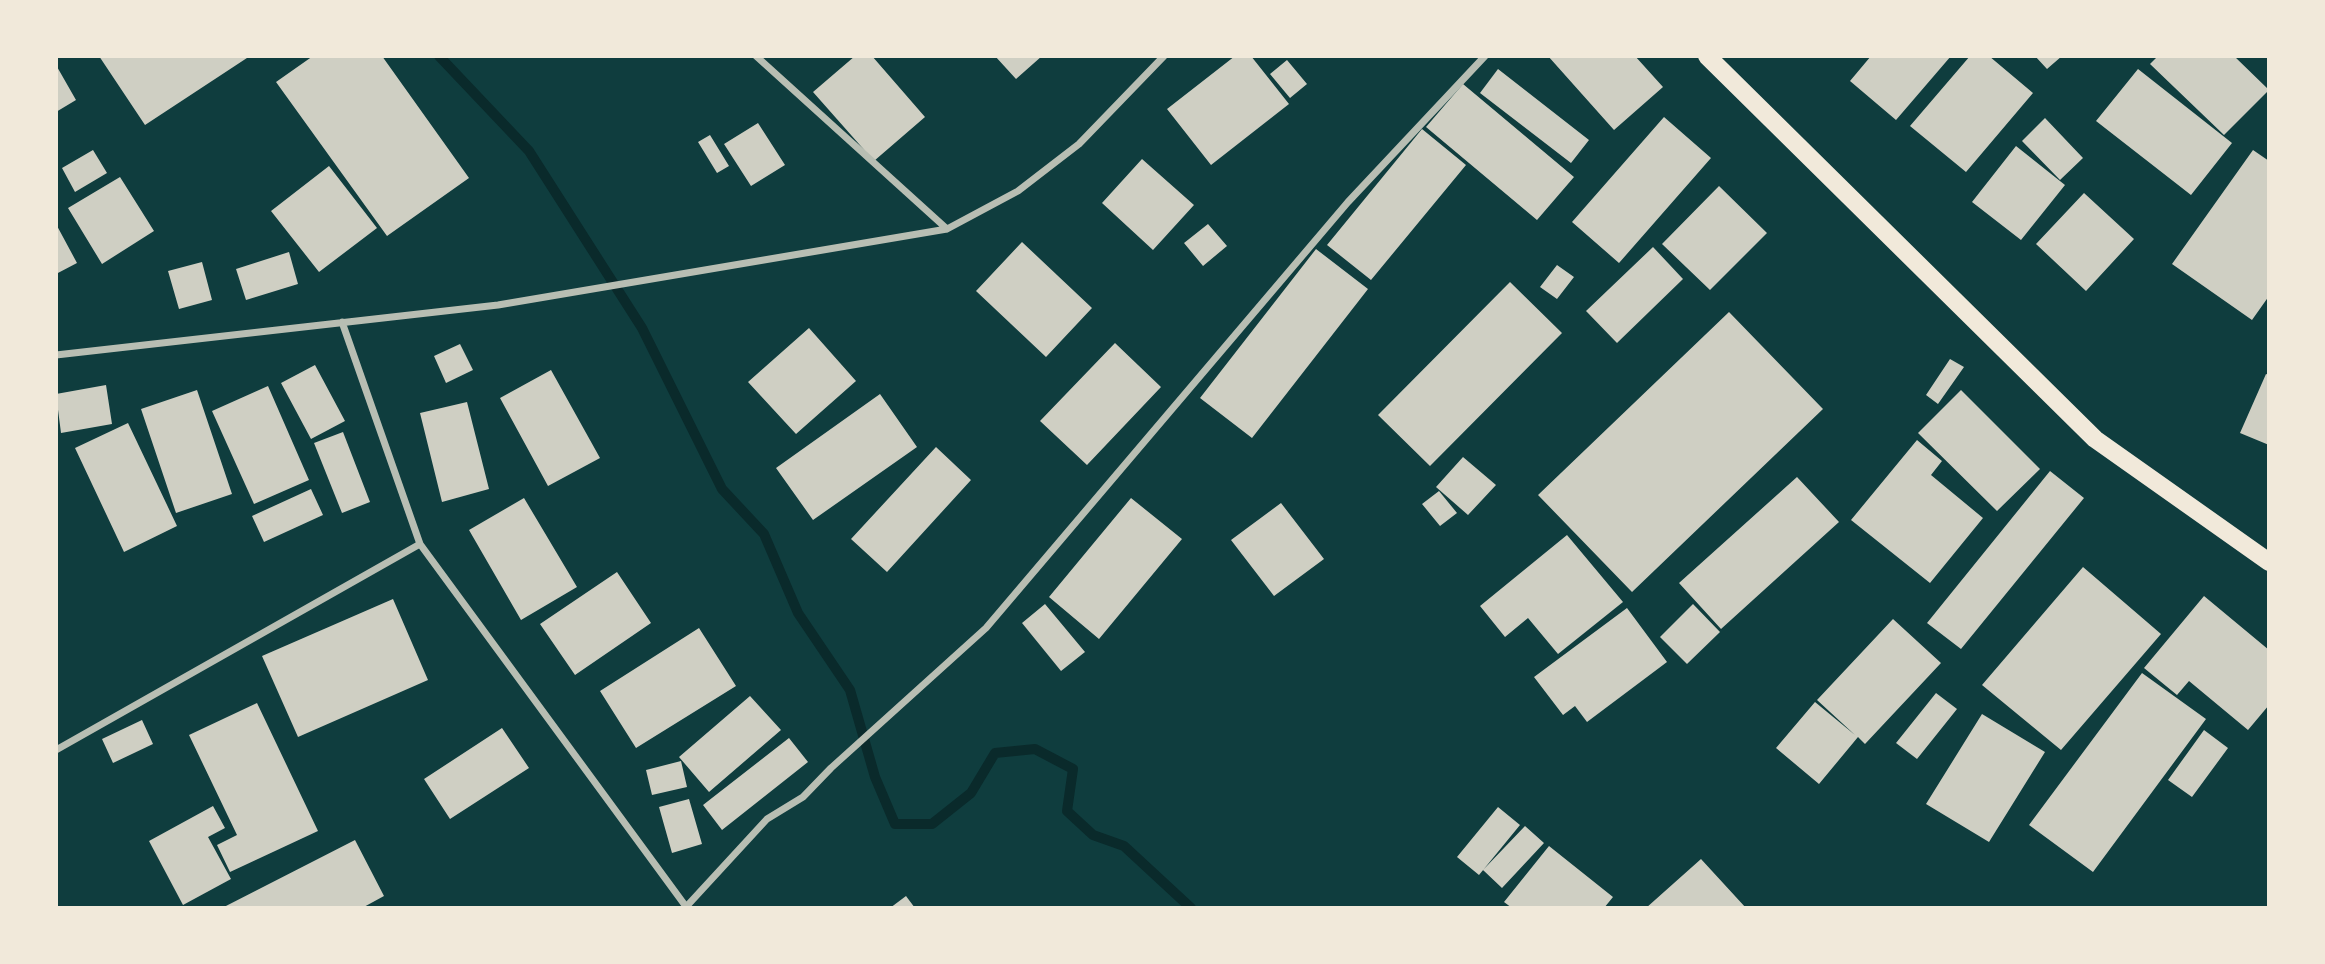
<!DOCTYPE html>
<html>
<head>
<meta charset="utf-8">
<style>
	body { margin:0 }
	#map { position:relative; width:2325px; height:964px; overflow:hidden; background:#0f3d3e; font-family:"Alegreya Sans",sans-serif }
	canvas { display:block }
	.frame { position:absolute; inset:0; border:58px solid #f1e9da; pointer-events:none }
</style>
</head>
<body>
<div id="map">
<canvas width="2325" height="964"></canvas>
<div class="frame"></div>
</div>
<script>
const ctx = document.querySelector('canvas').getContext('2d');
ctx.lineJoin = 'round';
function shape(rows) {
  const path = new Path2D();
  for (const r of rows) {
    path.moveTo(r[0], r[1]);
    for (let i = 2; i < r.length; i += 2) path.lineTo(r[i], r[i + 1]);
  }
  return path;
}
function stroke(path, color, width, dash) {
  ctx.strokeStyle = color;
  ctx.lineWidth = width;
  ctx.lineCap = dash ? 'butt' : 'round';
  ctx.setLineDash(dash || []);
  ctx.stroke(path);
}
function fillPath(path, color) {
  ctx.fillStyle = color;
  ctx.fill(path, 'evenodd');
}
stroke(shape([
	[439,56,529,151,642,328,722,489,764,534,798,613,850,690,875,777,895,824,932,824,971,793,995,753,1035,749,1073,769,1067,811,1093,835,1124,846,1191,908]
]), '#0a2a2b', 10);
fillPath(shape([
	[99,56,250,56,145,125],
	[313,56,382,56,469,178,387,236,276,82],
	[855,56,872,56,925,117,874,161,813,92],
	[995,56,1042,56,1016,79],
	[1235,56,1251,56,1289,104,1211,165,1167,109],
	[1548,56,1635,56,1663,87,1614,130],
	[1871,56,1951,56,1896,120,1850,81],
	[1970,56,1989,56,2033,93,1966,172,1910,126],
	[2035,56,2062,56,2047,69],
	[2158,56,2234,56,2269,90,2224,135,2150,64],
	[1287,60,1307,84,1290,98,1270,74],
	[56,65,76,100,56,112],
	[1498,69,1589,140,1571,163,1480,93],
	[2138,69,2232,143,2191,195,2096,121],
	[1463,84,1574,177,1537,220,1426,127],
	[1664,117,1711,158,1619,263,1572,222],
	[2045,118,2083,158,2060,180,2022,141],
	[758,123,785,165,751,186,724,144],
	[1422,129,1466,165,1371,280,1327,245],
	[710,135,729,166,717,173,698,142],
	[2016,146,2065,185,2021,240,1972,202],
	[93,150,107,173,75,192,62,168],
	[2253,150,2269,161,2269,296,2252,320,2172,264],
	[1142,159,1194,205,1153,250,1102,203],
	[329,166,377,228,319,272,271,211],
	[120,177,154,231,102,264,68,208],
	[1719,186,1767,233,1710,290,1662,244],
	[2084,193,2134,239,2086,291,2036,244],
	[56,224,77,263,56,274],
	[1208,224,1227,246,1203,266,1184,243],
	[1022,242,1092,308,1046,357,976,291],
	[1653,247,1683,279,1617,343,1586,311],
	[1316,249,1368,289,1252,438,1200,398],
	[289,252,298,284,246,300,236,269],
	[202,262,212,300,179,309,168,271],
	[1557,265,1574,277,1557,299,1540,287],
	[1510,282,1562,333,1430,466,1378,415],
	[1729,312,1823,409,1632,592,1538,495],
	[809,328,856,381,796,434,748,382],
	[1115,343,1161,387,1087,465,1040,421],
	[460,344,473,370,446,383,434,356],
	[1950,359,1964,367,1938,404,1926,395],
	[315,365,345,421,311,439,281,383],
	[551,370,600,458,548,486,500,398],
	[2266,374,2269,375,2269,445,2240,433],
	[106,385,112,424,61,433,56,394],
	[268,386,309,480,254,504,212,411],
	[197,390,232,494,176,513,141,409],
	[1961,390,2040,469,1997,511,1918,433],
	[880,394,917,447,813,520,776,468],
	[467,402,489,489,442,502,420,413],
	[128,423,177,526,124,552,75,448],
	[343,432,370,502,342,513,314,443],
	[1917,440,1942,461,1931,475,1983,518,1930,583,1851,520],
	[936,447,971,480,887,572,851,539],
	[1463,457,1496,485,1468,515,1436,487],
	[2050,471,2084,498,1961,649,1927,623],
	[1797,477,1839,522,1721,629,1679,583],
	[311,489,323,515,264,542,252,516],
	[1439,491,1457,513,1440,526,1422,504],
	[524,498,577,587,521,620,469,530],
	[1131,498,1182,539,1099,639,1049,597],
	[1281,503,1324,559,1274,596,1231,540],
	[1567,535,1623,602,1558,654,1528,618,1505,637,1480,606],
	[2083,567,2161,634,2061,750,1982,685],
	[617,572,651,623,575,675,540,624],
	[2204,596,2269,650,2269,705,2248,730,2189,681,2177,695,2144,668],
	[393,599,428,680,298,737,262,656],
	[1045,604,1085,652,1061,671,1022,623],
	[1693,604,1720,632,1687,664,1660,637],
	[1627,608,1667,662,1587,722,1575,706,1563,715,1534,677],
	[1893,619,1941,663,1865,744,1858,737,1819,784,1776,748,1815,702,1855,735,1817,700],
	[699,628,736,686,636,748,600,691],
	[2142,673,2206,719,2093,872,2029,825],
	[1936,693,1957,709,1917,759,1896,743],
	[750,696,781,730,709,792,679,757],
	[257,703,318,831,230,872,217,845,237,835,189,735],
	[1982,714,2045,752,1989,842,1926,804],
	[142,720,153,744,113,763,102,739],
	[502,728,529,768,450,819,424,779],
	[2204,730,2228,748,2192,797,2168,780],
	[789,738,808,762,722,830,703,805],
	[681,761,687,787,652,795,646,770],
	[689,799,702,844,672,853,659,807],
	[213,806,225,828,208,837,231,879,183,905,149,841],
	[1498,807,1520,825,1479,875,1457,857],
	[1525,826,1544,843,1502,888,1483,870],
	[355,840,384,896,362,908,222,908],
	[1549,846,1613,897,1604,908,1512,908,1504,902],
	[1701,859,1746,908,1646,908],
	[906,896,915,908,890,908]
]), '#cfcfc3');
stroke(shape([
	[756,56,947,229],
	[342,322,420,544,687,908],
	[56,355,498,305,947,229,1018,191,1079,144,1164,56],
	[56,750,420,544],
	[686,907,767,819,803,797,831,768,986,628,1348,202,1485,56]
]), '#b8beb3', 7);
stroke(shape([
	[1707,56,2095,439,2269,562]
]), '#f1e9da', 18);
</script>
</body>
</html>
